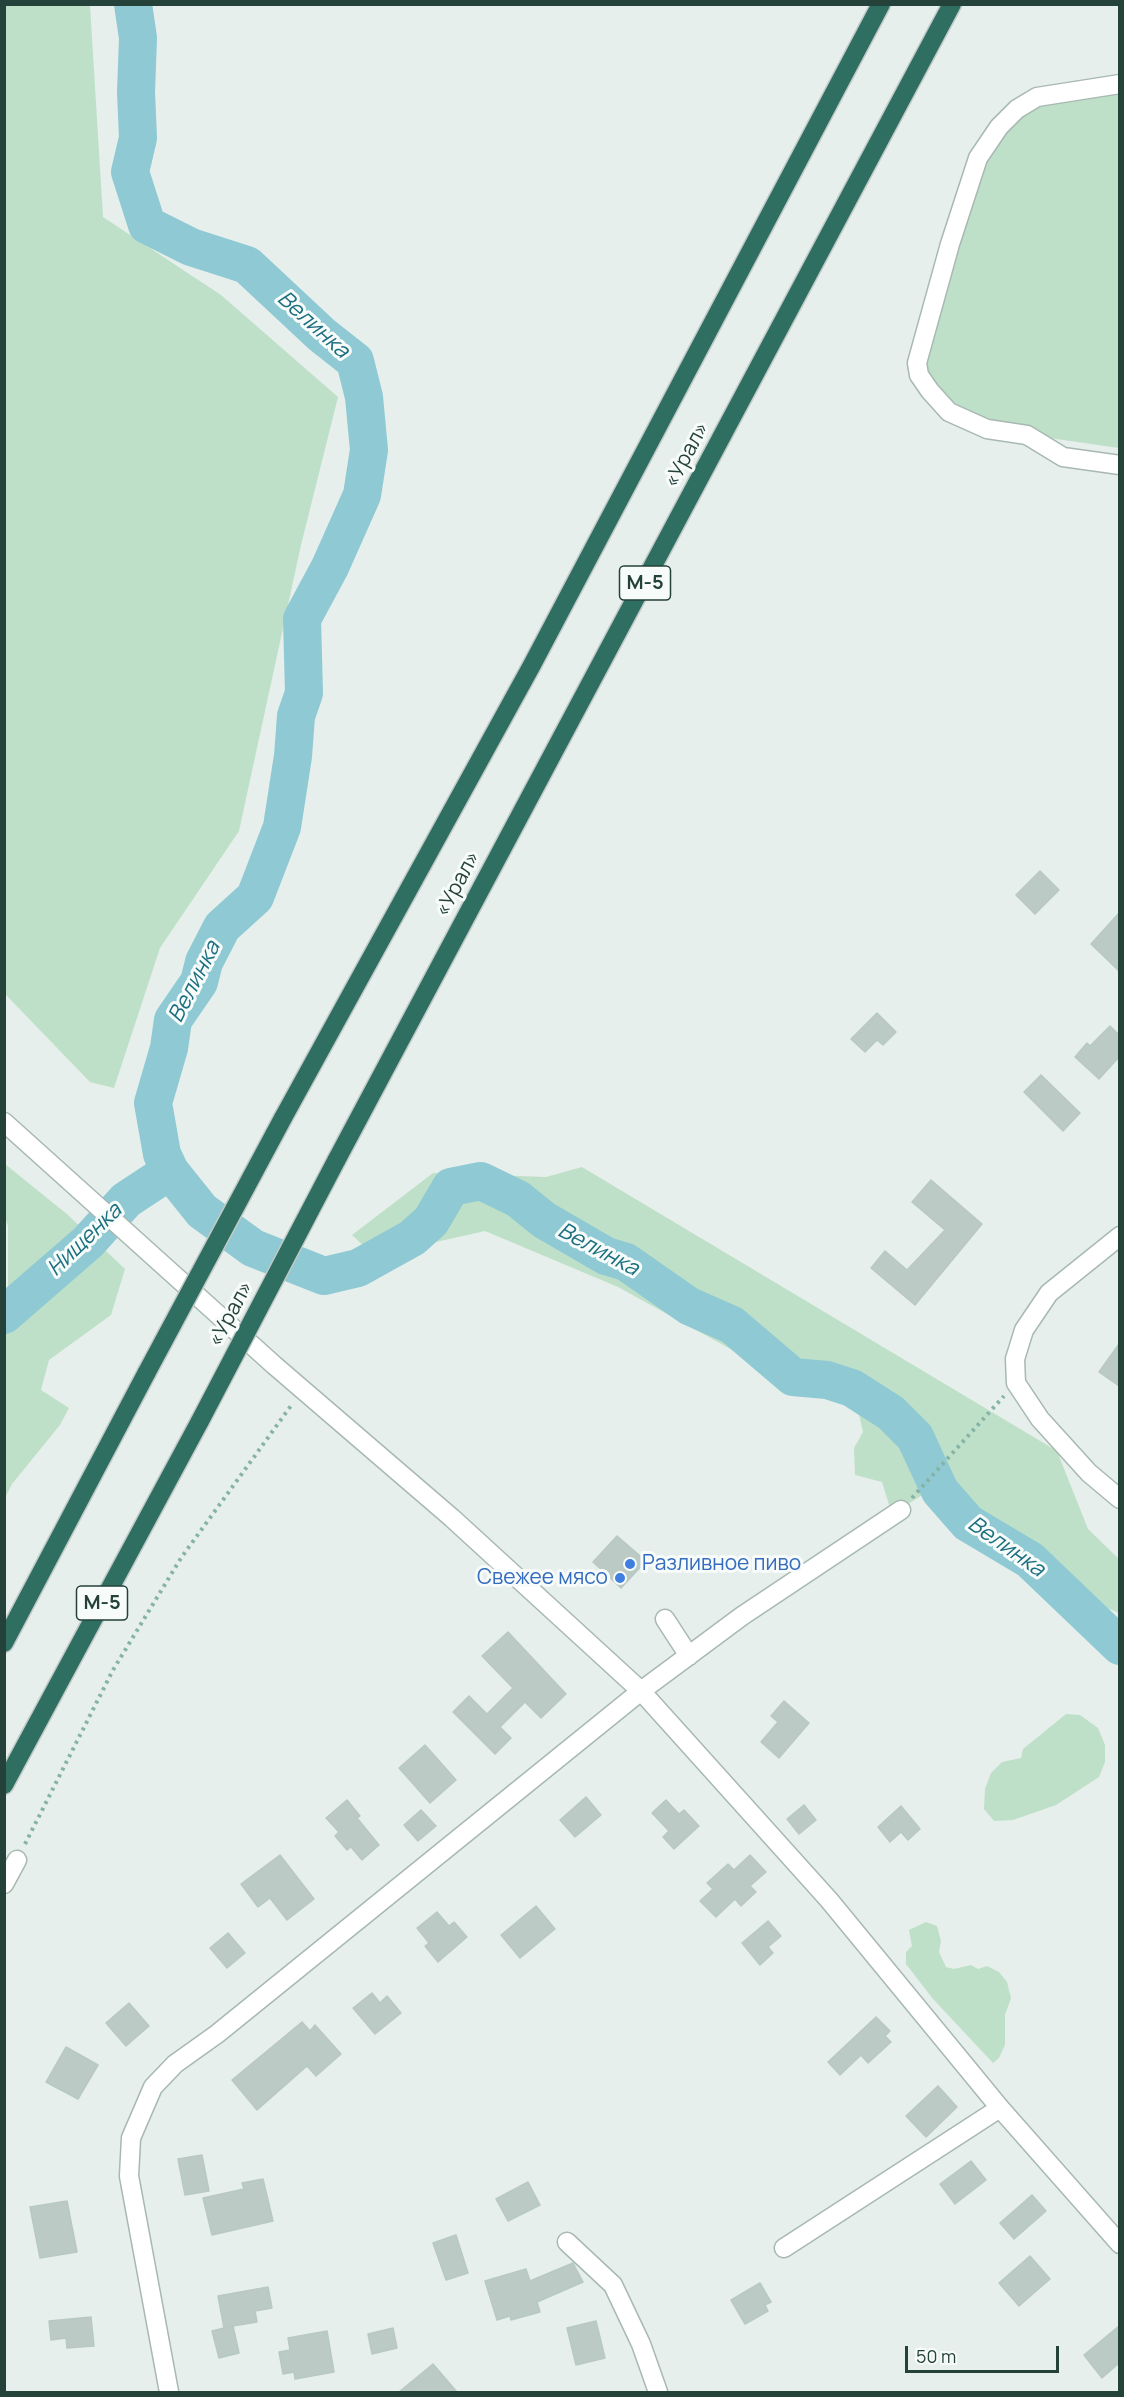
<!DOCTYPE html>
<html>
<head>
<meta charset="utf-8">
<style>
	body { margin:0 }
	#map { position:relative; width:1124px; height:2397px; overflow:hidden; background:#e6efeb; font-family:Manrope,sans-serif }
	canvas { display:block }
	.frame { position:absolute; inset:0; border:6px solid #24423a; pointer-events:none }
	.scale { position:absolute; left:905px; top:2346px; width:154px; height:27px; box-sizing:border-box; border:3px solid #24423a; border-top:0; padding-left:8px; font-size:18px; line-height:21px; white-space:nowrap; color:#24423a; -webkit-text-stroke:4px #f7fbf9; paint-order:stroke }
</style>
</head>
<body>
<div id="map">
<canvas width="1124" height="2397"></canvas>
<div class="frame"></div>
<div class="scale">50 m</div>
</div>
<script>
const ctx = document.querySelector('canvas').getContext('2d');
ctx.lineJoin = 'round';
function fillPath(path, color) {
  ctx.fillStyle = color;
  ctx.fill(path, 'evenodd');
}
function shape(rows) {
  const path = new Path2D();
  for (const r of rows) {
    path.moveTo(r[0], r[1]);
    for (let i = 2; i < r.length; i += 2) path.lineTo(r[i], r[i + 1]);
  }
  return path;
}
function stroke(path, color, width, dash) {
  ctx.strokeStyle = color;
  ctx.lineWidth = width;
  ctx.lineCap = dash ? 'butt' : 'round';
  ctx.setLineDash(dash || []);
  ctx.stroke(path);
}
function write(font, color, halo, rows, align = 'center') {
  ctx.font = font + ' Manrope,sans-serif';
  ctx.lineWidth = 6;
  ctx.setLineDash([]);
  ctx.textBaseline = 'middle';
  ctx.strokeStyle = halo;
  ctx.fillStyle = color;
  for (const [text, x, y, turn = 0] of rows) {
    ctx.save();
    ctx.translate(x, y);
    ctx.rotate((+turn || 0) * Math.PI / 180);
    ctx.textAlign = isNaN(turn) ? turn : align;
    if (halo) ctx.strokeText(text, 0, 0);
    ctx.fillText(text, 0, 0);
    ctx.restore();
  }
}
fillPath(shape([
	[5,4,90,5,103,217,221,295,338,397,301,545,239,831,160,948,114,1088,90,1082,5,994],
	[1119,84,1119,448,987,429,930,391,921,341,978,158,1017,109],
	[5,1164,68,1215,125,1269,111,1315,49,1360,41,1390,69,1408,60,1425,12,1484,5,1498,4,1293,8,1289,8,1226,5,1218],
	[582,1167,1057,1451,1088,1529,1119,1559,1119,1613,1030,1575,924,1494,892,1514,882,1482,855,1475,854,1448,863,1432,858,1410,754,1362,618,1287,485,1231,436,1242,386,1267,352,1235,433,1173,546,1177],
	[1066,1714,1080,1715,1098,1728,1105,1745,1105,1762,1099,1777,1056,1805,1013,1820,994,1821,984,1809,985,1789,991,1773,1002,1762,1021,1758,1023,1749],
	[926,1922,937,1926,941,1941,939,1952,946,1967,954,1969,971,1965,978,1969,987,1966,999,1972,1007,1982,1011,1998,1005,2015,1005,2045,999,2058,993,2063,933,1999,906,1964,906,1952,912,1946,909,1930]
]), '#bfe0c8');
stroke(shape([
	[133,4,138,38,136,92,138,138,130,172,147,225,191,247,247,265,322,335,355,361,364,397,369,450,362,495,330,567,302,619,304,693,296,716,293,756,282,827,255,897,222,927,204,962,199,982,173,1020,169,1048,153,1103,162,1154,170,1171,202,1211,253,1248,324,1276,358,1268,412,1238,431,1221,451,1187,481,1181,518,1199,544,1220,606,1256,626,1262,689,1306,732,1325,793,1377,827,1380,852,1388,891,1413,915,1437,940,1491,968,1523,1030,1560,1120,1646],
	[4,1315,88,1242,126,1200,170,1171]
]), '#8ec9d4', 38);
const building = shape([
	[1040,871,1059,890,1035,914,1016,895,1040,871],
	[1119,913,1119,971,1091,944,1119,913],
	[877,1013,896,1032,883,1045,877,1040,865,1052,851,1039,877,1013],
	[1110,1026,1119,1035,1119,1057,1099,1079,1075,1057,1087,1043,1090,1046,1110,1026],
	[1041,1075,1080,1113,1063,1131,1024,1092,1041,1075],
	[931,1180,982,1224,915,1305,871,1268,885,1251,907,1270,945,1230,912,1202,931,1180],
	[1119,1344,1119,1386,1099,1372,1119,1344],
	[617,1536,646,1561,621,1588,593,1562,617,1536],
	[508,1632,566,1694,541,1718,525,1702,500,1727,511,1738,495,1754,453,1712,469,1696,487,1714,513,1688,482,1656,508,1632],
	[784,1701,809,1723,779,1758,761,1742,778,1722,771,1716,784,1701],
	[425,1745,456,1780,430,1803,399,1768,425,1745],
	[586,1797,601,1815,575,1837,560,1820,586,1797],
	[347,1800,360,1816,357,1818,379,1845,362,1860,351,1847,347,1850,335,1836,339,1832,326,1818,347,1800],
	[666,1800,679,1814,684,1810,699,1826,674,1849,663,1837,669,1831,652,1813,666,1800],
	[804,1805,816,1820,799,1834,787,1819,804,1805],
	[901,1806,920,1829,908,1840,901,1832,890,1842,878,1827,901,1806],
	[421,1810,436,1826,418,1841,404,1825,421,1810],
	[280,1855,314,1899,287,1920,270,1898,258,1907,241,1884,280,1855],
	[750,1855,766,1872,750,1886,756,1892,741,1906,735,1899,716,1917,700,1901,713,1889,707,1883,728,1864,734,1870,750,1855],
	[536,1906,555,1929,520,1958,501,1935,536,1906],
	[437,1912,449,1926,454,1922,467,1937,438,1962,425,1946,429,1943,417,1928,437,1912],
	[768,1921,781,1936,768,1947,773,1953,760,1965,742,1943,768,1921],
	[228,1933,245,1953,227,1968,210,1948,228,1933],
	[372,1993,380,2003,387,1996,401,2013,375,2034,353,2008,372,1993],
	[129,2003,149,2026,126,2046,106,2023,129,2003],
	[876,2017,890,2031,885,2036,891,2042,868,2063,861,2055,840,2075,828,2062,876,2017],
	[302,2022,310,2031,315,2025,341,2054,316,2076,307,2066,257,2110,232,2080,302,2022],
	[66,2047,98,2065,78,2099,46,2082,66,2047],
	[938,2086,957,2107,926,2137,906,2116,938,2086],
	[202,2155,209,2191,185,2195,178,2159,202,2155],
	[971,2161,986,2180,955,2204,940,2184,971,2161],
	[263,2179,273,2221,212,2235,203,2198,244,2189,242,2183,263,2179],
	[528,2182,540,2205,508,2221,496,2199,528,2182],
	[1032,2195,1046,2211,1014,2239,1000,2223,1032,2195],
	[67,2201,77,2252,40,2258,30,2207,67,2201],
	[456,2235,468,2273,446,2280,433,2243,456,2235],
	[1030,2256,1050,2279,1019,2306,999,2283,1030,2256],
	[573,2263,583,2282,537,2302,540,2312,511,2320,510,2316,497,2320,485,2281,526,2269,530,2281,573,2263],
	[760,2283,771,2302,765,2305,768,2311,745,2324,731,2300,760,2283],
	[268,2287,272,2308,255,2311,257,2322,233,2326,239,2353,219,2358,212,2331,232,2326,224,2328,218,2296,268,2287],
	[91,2317,94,2346,67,2348,66,2338,51,2340,49,2321,91,2317],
	[596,2321,605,2358,576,2365,567,2328,596,2321],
	[1119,2326,1119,2363,1102,2378,1084,2355,1119,2326],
	[393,2328,397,2348,372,2354,368,2334,393,2328],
	[327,2331,334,2372,295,2379,294,2372,283,2374,279,2352,290,2350,288,2338,327,2331],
	[433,2364,457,2392,399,2392,433,2364]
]);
fillPath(building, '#bbcac4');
stroke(building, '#b8c9c2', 1.5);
const minor = shape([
	[1120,84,1037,97,1017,109,999,127,978,158,950,244,917,363,919,375,930,391,949,412,987,429,1027,435,1063,457,1120,465],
	[4,1122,274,1365,452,1518,641,1691,829,1900,1000,2108,1120,2244],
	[1120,1236,1049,1293,1024,1330,1015,1359,1016,1383,1040,1419,1089,1473,1120,1499],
	[665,1619,689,1656],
	[4,1884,17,1860],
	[567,2242,613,2285,641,2344,658,2392],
	[784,2248,1000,2108],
	[169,2392,129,2176,131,2138,153,2087,175,2064,217,2034,641,1691,742,1616,901,1510]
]);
const highway = shape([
	[283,1118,532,665,881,4],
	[336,1161,952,4],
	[4,1643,147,1372],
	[4,1785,200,1421]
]);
stroke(minor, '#a8b8b2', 21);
stroke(highway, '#c2cac8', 21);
stroke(shape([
	[912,1498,1004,1396],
	[25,1844,113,1670,181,1558,293,1403]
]), '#86b3a5', 4, [3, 4.5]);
stroke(minor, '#fff', 18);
stroke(highway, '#2f6f62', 18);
const highwayBridge = shape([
	[147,1372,283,1118],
	[200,1421,336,1161]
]);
stroke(highwayBridge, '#c2cac8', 21, []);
stroke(highwayBridge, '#2f6f62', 18);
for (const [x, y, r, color] of [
	[630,1564,6,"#3f7fe0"],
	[620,1578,6,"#3f7fe0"]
]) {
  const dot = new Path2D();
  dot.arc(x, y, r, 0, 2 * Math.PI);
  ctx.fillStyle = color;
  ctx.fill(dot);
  stroke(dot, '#f7fbf9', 2);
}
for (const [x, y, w] of [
	[645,583,51],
	[102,1603,51]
]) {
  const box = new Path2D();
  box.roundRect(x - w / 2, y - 17, w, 34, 4.5);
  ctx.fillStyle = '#f7fbf9';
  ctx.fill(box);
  stroke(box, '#24423a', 1.5);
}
write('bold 20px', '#24423a', null, [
	["М-5",645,583],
	["М-5",102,1603]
]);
write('21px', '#24423a', '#f7fbf9', [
	["«Урал»",687,455,-62],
	["«Урал»",458,884,-62],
	["«Урал»",231,1314,-62]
]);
write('21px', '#366cbe', '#f7fbf9', [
	["Разливное пиво",642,1564],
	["Свежее мясо",608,1578,"right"]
], 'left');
write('italic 22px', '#1c6f80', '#f7fbf9', [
	["Велинка",313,325,42],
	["Велинка",195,982,-63],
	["Нищенка",85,1240,-44],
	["Велинка",598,1250,28],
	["Велинка",1006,1547,35]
]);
</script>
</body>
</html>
